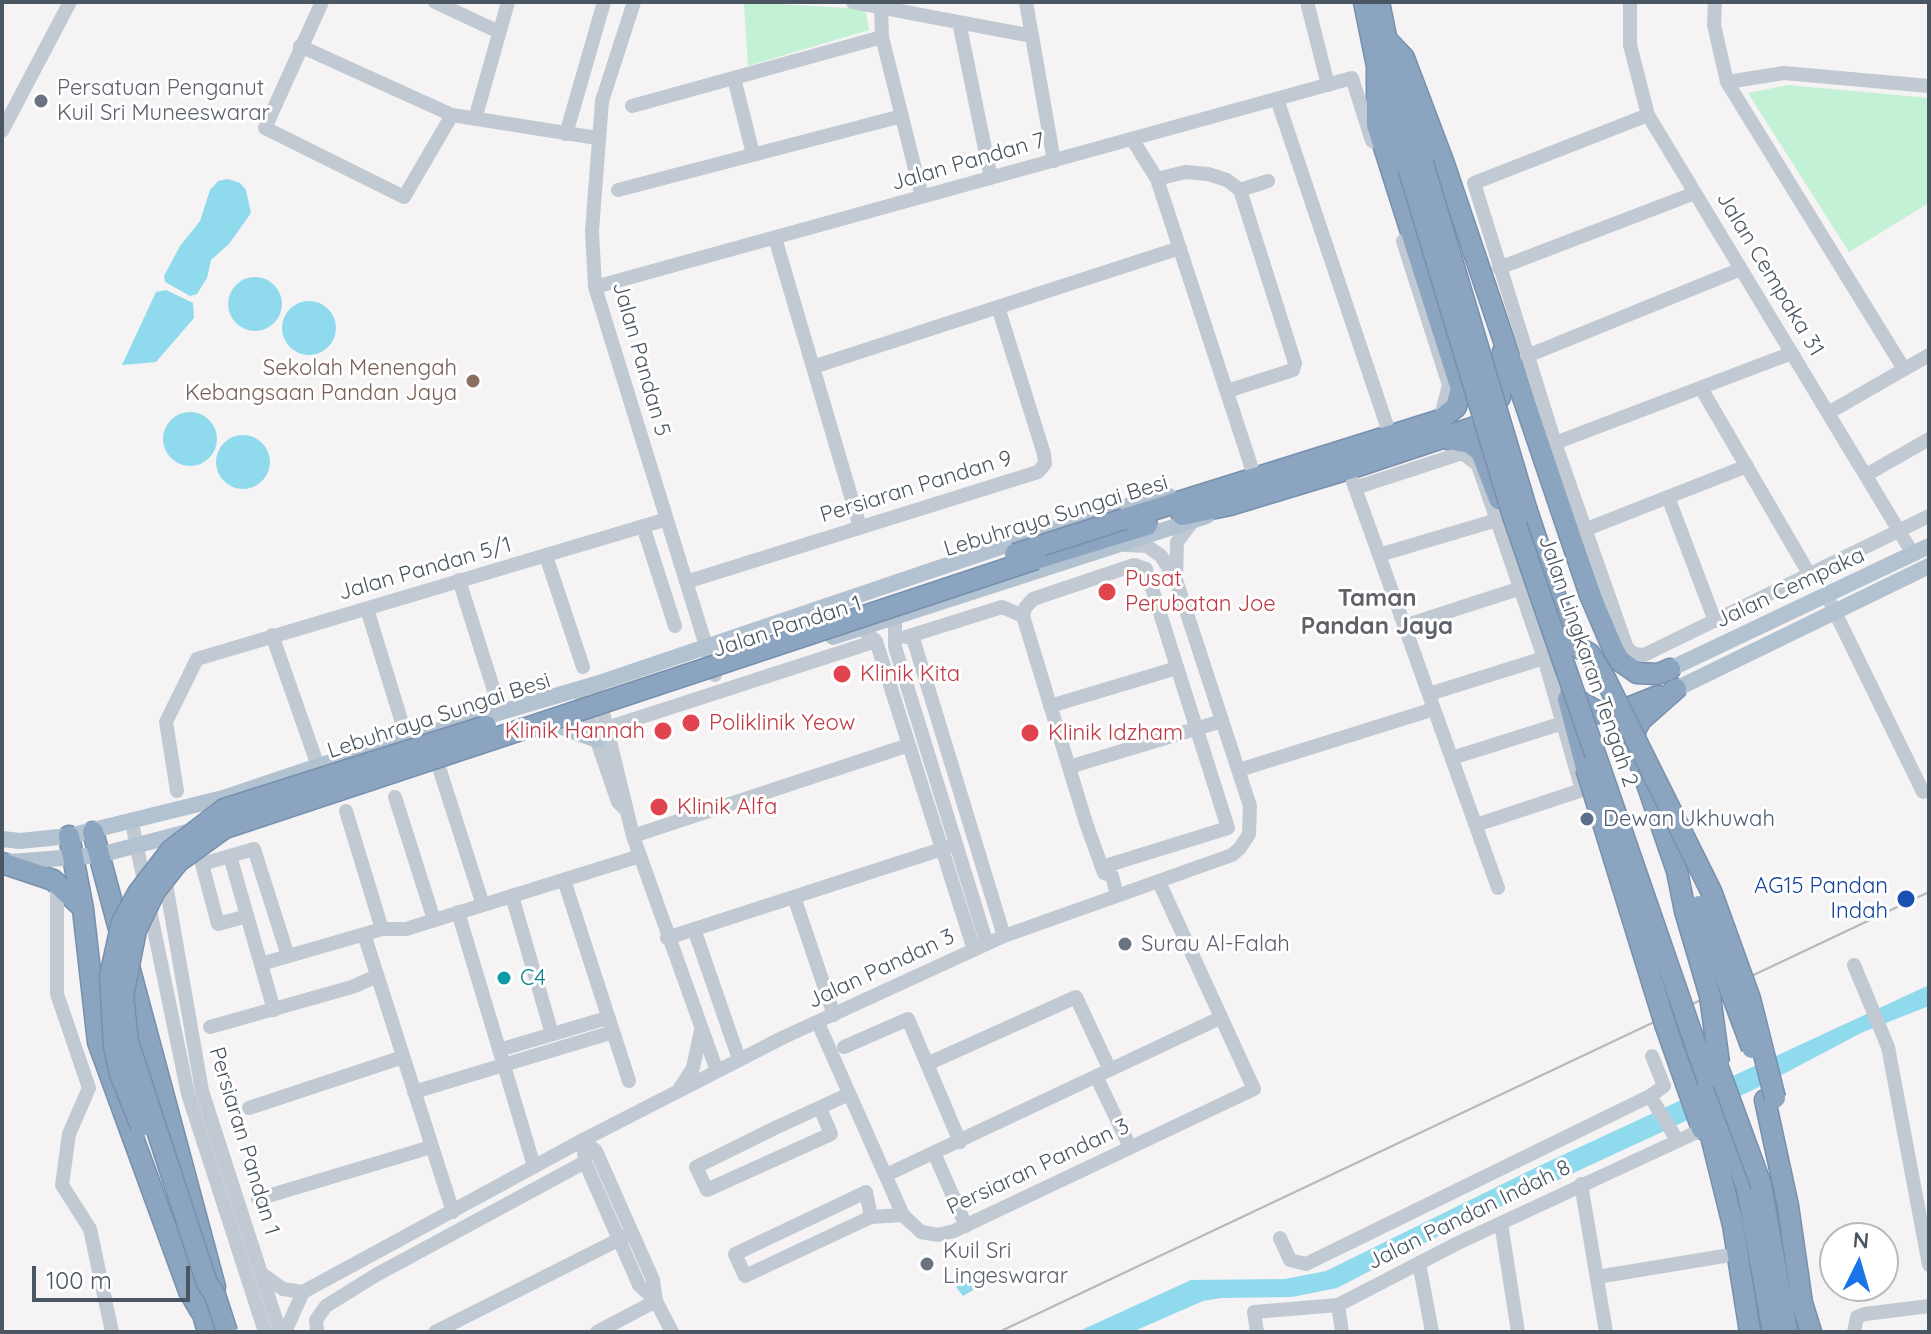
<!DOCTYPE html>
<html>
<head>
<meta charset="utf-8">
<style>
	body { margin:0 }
	#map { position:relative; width:1931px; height:1334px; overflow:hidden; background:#f5f3f3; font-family:Quicksand,sans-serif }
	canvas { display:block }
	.frame { position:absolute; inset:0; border:4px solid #4a5661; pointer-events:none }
	.north { position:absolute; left:1819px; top:1222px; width:80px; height:80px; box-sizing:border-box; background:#fff; border:2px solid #b7bbc0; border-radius:50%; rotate:5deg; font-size:22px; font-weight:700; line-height:32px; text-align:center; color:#4a5661 }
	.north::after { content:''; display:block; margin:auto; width:28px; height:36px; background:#1a73e8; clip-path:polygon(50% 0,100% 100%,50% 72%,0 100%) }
	.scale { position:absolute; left:32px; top:1266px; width:158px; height:36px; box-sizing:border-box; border:4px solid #4a5661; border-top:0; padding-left:10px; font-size:24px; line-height:28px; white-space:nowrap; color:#4a5661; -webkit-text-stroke:6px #fff; paint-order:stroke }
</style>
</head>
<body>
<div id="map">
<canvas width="1931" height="1334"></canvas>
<div class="frame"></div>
<div class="north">N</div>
<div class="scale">100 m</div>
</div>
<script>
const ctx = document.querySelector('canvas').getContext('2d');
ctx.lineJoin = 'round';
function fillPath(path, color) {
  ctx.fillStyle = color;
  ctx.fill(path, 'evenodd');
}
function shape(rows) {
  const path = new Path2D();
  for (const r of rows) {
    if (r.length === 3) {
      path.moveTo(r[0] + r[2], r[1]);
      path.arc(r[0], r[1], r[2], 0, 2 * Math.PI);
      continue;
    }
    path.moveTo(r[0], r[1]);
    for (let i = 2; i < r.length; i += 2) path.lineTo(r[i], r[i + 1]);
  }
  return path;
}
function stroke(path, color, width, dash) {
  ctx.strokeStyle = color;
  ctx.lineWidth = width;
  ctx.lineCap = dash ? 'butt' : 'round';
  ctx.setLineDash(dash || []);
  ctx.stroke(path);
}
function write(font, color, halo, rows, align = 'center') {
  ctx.font = font + ' Quicksand,sans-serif';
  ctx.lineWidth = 6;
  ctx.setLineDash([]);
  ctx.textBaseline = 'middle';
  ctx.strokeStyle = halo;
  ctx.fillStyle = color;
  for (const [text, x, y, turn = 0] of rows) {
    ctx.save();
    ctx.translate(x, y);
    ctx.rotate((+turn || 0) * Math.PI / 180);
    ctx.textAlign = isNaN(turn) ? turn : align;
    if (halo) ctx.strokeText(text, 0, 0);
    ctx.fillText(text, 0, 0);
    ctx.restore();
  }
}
fillPath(shape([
	[744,2,865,9,869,30,748,66],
	[1788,85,1929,98,1929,203,1849,252,1748,93]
]), '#c3f1d5');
fillPath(shape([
	[228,179,240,183,246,190,251,213,229,244,211,260,207,278,197,294,190,296,165,282,164,276,180,246,200,221,210,190,218,181],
	[255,304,27],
	[166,290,193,303,194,318,156,362,122,365,156,292],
	[309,328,27],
	[190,439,27],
	[243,462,27],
	[1929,985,1929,1006,1863,1032,1755,1089,1450,1230,1337,1288,1292,1297,1221,1298,1203,1301,1132,1332,1077,1332,1191,1280,1285,1279,1326,1271,1539,1166],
	[980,1276,984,1284,963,1296,956,1287]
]), '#90daee');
const highway = shape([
	[1364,2,1377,66,1408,167],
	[1379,2,1391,62,1423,163],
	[1386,39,1404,58,1443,161,1590,595,1614,651,1620,661,1637,673,1658,674,1670,669],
	[1447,439,1470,443,1481,452,1499,499],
	[1527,511,1571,643],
	[1182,515,1230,505,1349,469,1481,425,1500,397,1503,352],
	[1124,519,1440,420,1456,407,1461,389,1377,125,1377,66],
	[1036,559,1147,525],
	[1676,689,1641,720,1635,730,1635,749,1677,871,1685,911],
	[1570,696,1602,714,1615,713,1658,696],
	[1568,699,1586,768],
	[93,832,215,1287],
	[69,836,83,909,98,1042,189,1291,200,1310],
	[2,863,53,880,81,906],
	[1666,1027,1702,1129],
	[1707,1078,1747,1188,1773,1332],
	[1707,1089,1706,1116,1733,1225,1750,1332],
	[1765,1100,1788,1206,1802,1303,1811,1332],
	[1761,1185,1787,1332],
	[198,1297,208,1332]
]);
stroke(highway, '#7690ad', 23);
stroke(shape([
	[322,2,265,128,404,197,452,115],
	[435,2,499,32],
	[634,2,602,101,592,231,595,287,715,675],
	[853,2,1032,36],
	[1026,2,1054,161],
	[1307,2,1328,85],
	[1630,2,1630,45,1648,115,1913,554],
	[1715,2,1714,25,1727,82,1904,369],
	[881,7,882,37,922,197],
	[959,22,991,178],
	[300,46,452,115,597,138],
	[734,78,753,154],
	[1727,82,1784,73,1929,86],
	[1277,99,1390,435],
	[632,106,882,37],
	[1648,115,1474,183,1555,443,1627,648,1634,654,1644,655,1929,516],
	[475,119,508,2],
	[2,131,70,2],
	[566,134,604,2],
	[1132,139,1157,179,1255,478],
	[1157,179,1185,172,1208,174,1227,180,1240,190,1295,363,1293,370,1227,391],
	[618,190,902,116],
	[1240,190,1268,181],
	[775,238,860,527],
	[1403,241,1449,385,1440,420],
	[1499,268,1695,193],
	[595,287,1352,78,1372,141],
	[1527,356,1741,269],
	[813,367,1180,248],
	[1701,388,1811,577],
	[1828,413,1929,355],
	[1555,443,1792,353],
	[1866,475,1929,439],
	[1353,482,1498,888],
	[1355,488,1462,453,1478,465,1544,658,1582,790,1476,825],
	[1668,497,1715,621],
	[643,526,675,626],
	[1584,530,1747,466],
	[1379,555,1497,520],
	[546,556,583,667],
	[1176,579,1177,542,1192,522],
	[459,580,496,697],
	[686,582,1038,472,1045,464,1044,454,998,307],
	[1830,602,1923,792],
	[367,609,403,726],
	[1023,616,1025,608,1033,599,1134,565,1146,569,1228,828,1102,867],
	[1023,616,1086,823,1104,873,1112,876,1117,895],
	[895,617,895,647,987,944],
	[1404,626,1521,588],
	[861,628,876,641,974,950],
	[272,635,318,766],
	[912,635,1004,936],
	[906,637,1002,607,1023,616],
	[596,684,633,836,717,1071],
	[579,689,618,802,624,808],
	[1429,694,1544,658],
	[1050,706,1177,668],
	[607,728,876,641],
	[436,758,483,905],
	[1452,758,1563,723],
	[1069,767,1222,721],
	[1239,770,1434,709],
	[177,791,166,722,197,659,664,520],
	[395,797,434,920],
	[346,811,382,929],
	[132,823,188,1094,265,1332],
	[633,836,909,745],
	[230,856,274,1010],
	[164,873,202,1091,280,1332],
	[564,880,629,1081],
	[57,882,57,994,89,1088,69,1134,62,1185,90,1229,112,1332],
	[512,896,552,1034],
	[794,897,834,1015],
	[458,912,534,1166],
	[247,916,218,924,202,864,254,849,288,956],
	[694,929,739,1059],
	[364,934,453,1212],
	[667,938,948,847],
	[261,964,382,929,406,929,640,856],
	[1854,965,1888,1047,1929,1265],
	[818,1023,903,1215,921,1232,938,1235,954,1231,1254,1089,1159,882],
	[210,1027,352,987,377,976],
	[844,1047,908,1019,960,1142],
	[499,1050,607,1018],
	[927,1064,1076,997,1110,1070],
	[1096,1076,1130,1147],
	[680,1088,693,1068,701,1030],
	[414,1092,613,1032],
	[1650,1096,1677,1140],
	[249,1108,403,1057],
	[820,1108,831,1134,707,1190,696,1167,775,1128,849,1094],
	[583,1140,585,1162,639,1285,656,1301,672,1332],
	[583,1140,596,1151,653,1280,656,1301],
	[934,1153,966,1226],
	[886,1175,1220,1018],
	[1581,1184,1606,1332],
	[866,1192,871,1217,745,1276,735,1254,866,1192],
	[258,1199,431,1147],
	[871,1217,903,1215],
	[1501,1223,1518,1332],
	[1280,1238,1290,1260,1306,1264,1650,1096,1664,1086,1652,1056],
	[1419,1263,1432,1332],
	[262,1274,283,1289,303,1292],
	[1597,1277,1724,1256],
	[1338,1305,1342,1332],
	[285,1332,303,1292,583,1140,784,1037,1004,936,1232,855,1240,848,1249,834,1250,806,1176,580,1161,556,1147,546,1126,545],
	[317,1332,316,1320,326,1306,376,1275,585,1162],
	[435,1332,632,1233],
	[597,1332,656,1301],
	[1257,1332,1254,1312,1338,1305,1458,1243,1697,1132],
	[1854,1332,1857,1317,1865,1314,1929,1306]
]), '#c1cad2', 14);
stroke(shape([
	[833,637,1207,516],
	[1670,669,1929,546],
	[1676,689,1929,566],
	[543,726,559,726,597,740],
	[2,839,20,841,69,836,223,798,318,766,596,684,1107,511,1169,496],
	[10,862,100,855,191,831]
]), '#b3c2d1', 16);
stroke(highway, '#8ba5c1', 20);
stroke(shape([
	[999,1332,1929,892]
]), '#b5b8bd', 2);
const highwayBridge = shape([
	[1423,163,1527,511],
	[1408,167,1513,516,1707,1078],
	[1015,554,1124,519],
	[1571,643,1590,654,1605,678,1711,891,1750,999,1775,1098],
	[1586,768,1666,1027],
	[1699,906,1752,1048],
	[1685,911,1710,996,1719,1063],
	[1712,1051,1761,1185],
	[141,1126,120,1074,114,1046,110,976,122,922,138,893,171,850,224,809,486,726],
	[227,1332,215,1295,207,1283,128,1042,123,996,136,930,155,891,178,862,225,828,1036,559]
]);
stroke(highwayBridge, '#7690ad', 23, []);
stroke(highwayBridge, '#8ba5c1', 20);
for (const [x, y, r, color] of [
	[41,101,8,"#6b7280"],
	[473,381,8,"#8d6e63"],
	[1107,592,10,"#e0444e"],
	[842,674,10,"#e0444e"],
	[691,723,10,"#e0444e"],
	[663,731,10,"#e0444e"],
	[1030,733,10,"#e0444e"],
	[659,807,10,"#e0444e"],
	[1587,819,8,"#5c6f8a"],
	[1906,899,10,"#1a4fb4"],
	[1125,944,8,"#6b7280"],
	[504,978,8,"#0f9aa8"],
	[927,1264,8,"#6b7280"]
]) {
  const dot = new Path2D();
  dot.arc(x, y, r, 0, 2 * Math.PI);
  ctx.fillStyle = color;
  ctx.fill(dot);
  stroke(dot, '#fff', 3);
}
write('22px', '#5b616d', '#fff', [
	["Persatuan Penganut",57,88],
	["Kuil Sri Muneeswarar",57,113],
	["Surau Al-Falah",1141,944],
	["Kuil Sri",943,1251],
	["Lingeswarar",943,1276]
], 'left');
write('22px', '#4a5661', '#fff', [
	["Jalan Pandan 7",968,162,-16],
	["Jalan Cempaka 31",1770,274,59],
	["Jalan Pandan 5",641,359,74],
	["Persiaran Pandan 9",916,487,-17],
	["Lebuhraya Sungai Besi",1056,516,-17],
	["Jalan Pandan 5/1",425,569,-16],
	["Jalan Cempaka",1790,588,-25],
	["Jalan Pandan 1",787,627,-18],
	["Jalan Lingkaran Tengah 2",1588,661,71],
	["Lebuhraya Sungai Besi",439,716,-18],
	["Jalan Pandan 3",881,969,-25],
	["Persiaran Pandan 1",244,1141,73],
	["Persiaran Pandan 3",1038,1167,-25],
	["Jalan Pandan Indah 8",1469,1215,-26]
]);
write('22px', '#785e54', '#fff', [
	["Sekolah Menengah",457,368],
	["Kebangsaan Pandan Jaya",457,393]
], 'right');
write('22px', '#be3a42', '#fff', [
	["Pusat",1125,579],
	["Perubatan Joe",1125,604],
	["Klinik Kita",860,674],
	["Poliklinik Yeow",709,723],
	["Klinik Hannah",645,731,"right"],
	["Klinik Idzham",1048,733],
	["Klinik Alfa",677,807]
], 'left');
write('22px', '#4e5e75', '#fff', [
	["Dewan Ukhuwah",1603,819]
], 'left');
write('22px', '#164399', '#fff', [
	["AG15 Pandan",1888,886],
	["Indah",1888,911]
], 'right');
write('22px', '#0d838f', '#fff', [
	["C4",520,978]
], 'left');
write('bold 24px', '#5f6368', '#fff', [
	["Taman",1377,599],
	["Pandan Jaya",1377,627]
]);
</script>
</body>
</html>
